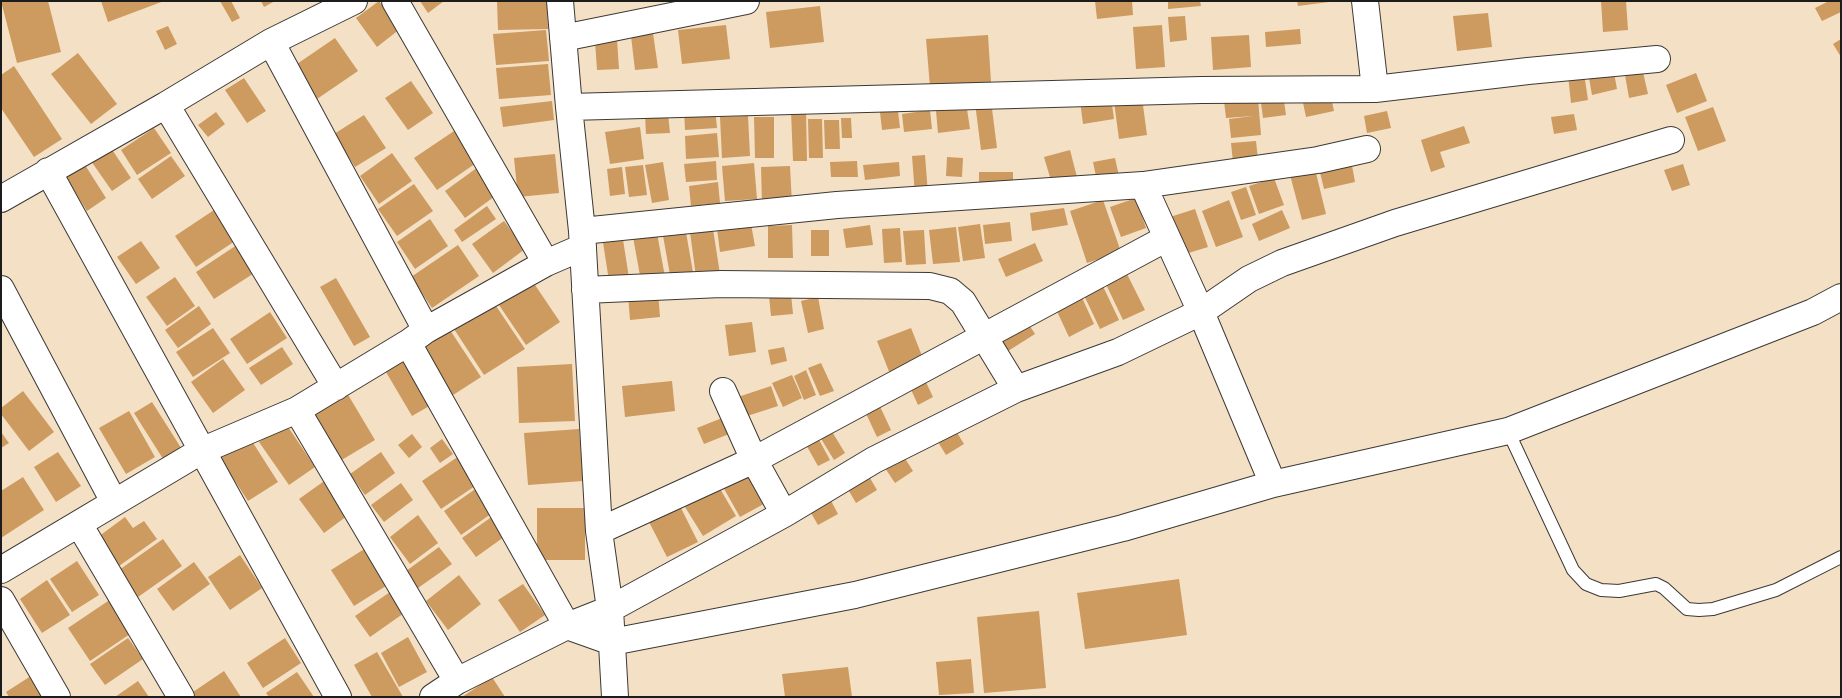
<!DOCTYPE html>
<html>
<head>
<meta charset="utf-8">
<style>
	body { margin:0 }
	#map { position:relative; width:1842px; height:698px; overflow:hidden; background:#f4e0c5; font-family:Caveat,sans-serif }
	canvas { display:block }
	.frame { position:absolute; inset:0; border:2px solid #1c1c1c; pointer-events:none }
</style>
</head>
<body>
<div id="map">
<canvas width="1842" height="698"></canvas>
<div class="frame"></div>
</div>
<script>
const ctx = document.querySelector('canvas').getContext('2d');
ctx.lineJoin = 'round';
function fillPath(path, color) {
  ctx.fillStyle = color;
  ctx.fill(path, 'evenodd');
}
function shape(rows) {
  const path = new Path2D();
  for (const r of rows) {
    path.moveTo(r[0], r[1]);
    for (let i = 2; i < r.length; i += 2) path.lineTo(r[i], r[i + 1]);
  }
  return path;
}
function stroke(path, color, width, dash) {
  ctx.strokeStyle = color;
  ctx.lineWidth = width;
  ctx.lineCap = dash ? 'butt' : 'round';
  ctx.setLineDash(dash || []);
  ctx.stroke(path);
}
fillPath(shape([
	[1,1,48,1,61,52,17,63],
	[101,1,164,1,108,22],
	[220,1,231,1,240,18,232,22],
	[261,1,275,1,264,7],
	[379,1,400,29,377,47,356,18],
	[420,1,444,1,428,13],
	[497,1,547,1,548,29,498,30],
	[1095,1,1132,1,1133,15,1097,19],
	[1168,1,1200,1,1201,6,1168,9],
	[1297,1,1329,1,1329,2,1298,6],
	[1601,1,1626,1,1628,30,1603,32],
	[1829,1,1841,1,1841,12,1822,21,1815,8],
	[820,6,824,42,770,48,766,12],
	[1488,13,1492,47,1457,51,1453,16],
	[1185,16,1187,40,1170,42,1168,17],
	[726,25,730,59,682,64,678,30],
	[1162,25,1165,67,1136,69,1133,27],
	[168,26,177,44,165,50,156,31],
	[1300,29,1301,44,1266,47,1265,32],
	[546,30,549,61,496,65,493,34],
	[653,33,658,68,635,70,631,36],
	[988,35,991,82,930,87,926,39],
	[1249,35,1251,67,1213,70,1211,37],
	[335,38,358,71,317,99,294,66],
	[1841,39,1841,57,1833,44],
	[617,40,619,69,597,70,595,41],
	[78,53,117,104,91,124,51,74],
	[548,64,551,95,499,99,496,68],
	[14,66,62,139,34,157,1,108,1,75],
	[1643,72,1648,94,1629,98,1625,75],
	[1584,73,1588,100,1571,103,1568,75],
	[1614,73,1617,89,1592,95,1589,78],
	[1696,73,1707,101,1677,113,1666,85],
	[244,78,266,111,247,123,225,90],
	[411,81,433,113,408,130,385,98],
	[1330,92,1334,111,1306,117,1302,98],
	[1283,94,1286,115,1263,118,1260,96],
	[1111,97,1114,119,1083,124,1080,101],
	[1142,98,1147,135,1119,139,1114,102],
	[1258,98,1261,135,1231,138,1229,119,1253,116,1226,118,1224,101],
	[552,101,554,120,503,127,500,107],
	[991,101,997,148,981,150,975,103],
	[715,107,717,128,685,130,684,109],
	[1713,107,1726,141,1698,151,1685,117],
	[967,109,970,129,938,133,936,111],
	[806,110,807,161,793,161,791,111],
	[930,110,932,129,904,132,902,114],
	[898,111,900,128,882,130,880,112],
	[1387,111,1391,128,1367,133,1364,116],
	[216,112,225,124,208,137,198,125],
	[668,114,670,133,646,134,645,115],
	[1574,114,1577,130,1554,134,1551,117],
	[364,115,386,148,355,167,334,134],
	[748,116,750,156,722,158,720,117],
	[754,117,774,117,774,158,755,158],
	[841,118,851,118,852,138,842,138],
	[808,119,822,119,823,158,809,158],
	[824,120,839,120,840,149,825,149],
	[1464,126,1470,143,1440,152,1445,167,1431,172,1421,140],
	[640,127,644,159,610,164,605,132],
	[154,128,171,153,137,175,121,150],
	[457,129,479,161,437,190,414,158],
	[717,133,719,157,686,159,685,136],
	[1256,141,1258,159,1233,162,1231,143],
	[111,148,131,178,112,191,91,161],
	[1070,150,1077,177,1052,184,1044,157],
	[392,153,412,181,379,204,360,176],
	[555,154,559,193,518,197,514,158],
	[925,155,928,194,915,195,912,156],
	[171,156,185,176,152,199,138,179],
	[947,157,963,158,962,177,946,176],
	[1115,158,1119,176,1097,181,1093,162],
	[1351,160,1355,182,1324,189,1319,168],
	[716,161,717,180,686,182,684,164],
	[857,161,858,177,831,177,830,162],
	[663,162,669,200,652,203,645,165],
	[899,162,900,176,865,180,863,165],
	[754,163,757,199,725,201,722,166],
	[1683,164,1690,185,1672,191,1664,170],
	[85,165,106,198,87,211,66,178],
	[643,165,647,195,629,197,625,167],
	[790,166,792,204,762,205,761,167],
	[478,167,498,194,465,218,445,191],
	[622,167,625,194,610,196,607,169],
	[1315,169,1326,214,1302,220,1290,175],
	[979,172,1013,172,1013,186,979,186],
	[1274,178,1284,205,1259,214,1249,186],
	[718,182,720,203,691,206,689,186],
	[414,184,433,211,397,236,378,209],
	[1246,187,1256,215,1241,220,1231,192],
	[1136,198,1146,228,1121,237,1110,207],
	[1103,200,1121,252,1087,263,1070,211],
	[1229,200,1243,237,1216,247,1202,211],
	[220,206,241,237,196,267,175,236],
	[487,206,496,219,462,242,454,230],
	[1064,208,1068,225,1032,231,1030,213],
	[1195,209,1208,247,1182,255,1170,217],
	[1282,210,1290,228,1259,241,1252,224],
	[430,219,448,246,415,269,397,242],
	[504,221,525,249,493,273,472,244],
	[1010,222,1012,241,985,244,983,225],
	[751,224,755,246,720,252,717,229],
	[980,224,985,258,963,261,958,227],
	[792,225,793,258,768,258,768,226],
	[870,225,873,245,846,248,843,229],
	[685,227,693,272,670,275,662,230],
	[956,227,960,262,933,264,929,230],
	[900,228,902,262,884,263,882,229],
	[713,229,720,274,696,277,690,232],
	[811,230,829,230,829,256,811,256],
	[924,230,926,264,906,265,903,231],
	[622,233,629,278,609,281,602,236],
	[657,233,665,277,641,281,633,237],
	[141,241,160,268,136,284,117,257],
	[243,241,262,268,214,299,196,272],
	[1035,243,1043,261,1006,277,998,259],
	[458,245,479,276,432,308,411,277],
	[1124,268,1145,310,1123,320,1103,278],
	[175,277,195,306,167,326,146,297],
	[336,278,370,337,354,346,320,287],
	[531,279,560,322,526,345,497,302],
	[1100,280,1119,320,1100,329,1081,289],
	[1079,291,1094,324,1069,337,1053,303],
	[658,292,660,317,630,320,628,295],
	[791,294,793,314,771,316,769,296],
	[818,297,824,329,808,333,801,301],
	[494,303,525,349,484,375,454,329],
	[199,306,211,324,178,348,165,330],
	[270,312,287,338,247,364,230,339],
	[1024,317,1035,334,1008,351,997,333],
	[752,322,756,352,729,356,725,325],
	[448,327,481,377,450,397,417,348],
	[213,328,230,353,193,377,176,352],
	[911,328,924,361,890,374,877,341],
	[282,347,293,364,261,385,249,368],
	[784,347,787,361,771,365,768,350],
	[411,357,438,401,412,416,386,372],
	[223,359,245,390,213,413,191,382],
	[821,363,834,391,820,396,808,368],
	[572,364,575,421,519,423,517,367],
	[806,370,816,395,804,400,794,376],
	[792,375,802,398,783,407,772,383],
	[923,376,933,397,918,405,908,383],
	[672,381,675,411,625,417,622,386],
	[771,386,778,406,744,417,738,397],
	[23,391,54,432,29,451,1,414,1,408],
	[347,393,375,440,340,461,312,413],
	[876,398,891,430,877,437,862,405],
	[152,402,183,451,165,462,134,413],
	[129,411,155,457,126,474,99,428],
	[727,416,734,432,704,444,697,428],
	[286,424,315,467,289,485,259,442],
	[953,426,964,444,946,455,935,437],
	[579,429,583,481,528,485,524,433],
	[831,430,845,453,834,460,820,437],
	[1,432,9,443,1,448],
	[412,434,422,447,409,458,398,445],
	[248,435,278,482,248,501,218,455],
	[817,436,830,460,818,466,805,443],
	[442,439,453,454,440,463,430,448],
	[58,452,81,486,56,502,34,467],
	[381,452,395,473,365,495,350,474],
	[462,454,481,482,441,509,422,481],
	[902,454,913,471,895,483,883,465],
	[754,469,771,500,740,517,723,487],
	[867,473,877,490,856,503,846,486],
	[23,477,44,510,1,538,1,491],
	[327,479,351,513,324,533,299,499],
	[401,483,413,500,384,522,371,505],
	[481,485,498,509,461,535,444,511],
	[719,487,736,516,703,536,685,507],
	[828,495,838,514,818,525,807,506],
	[679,504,698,542,667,557,648,520],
	[537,508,585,508,585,560,537,560],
	[497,513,511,532,476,557,462,538],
	[418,515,438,543,410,564,390,537],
	[125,517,133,528,144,521,157,539,119,566,98,537],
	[163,539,182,566,138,597,119,570],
	[439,547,452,564,418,588,406,571],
	[366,548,389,584,354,606,331,570],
	[240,555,262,588,230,610,208,577],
	[77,561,99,595,72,612,50,579],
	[194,562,210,584,173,611,157,589],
	[459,575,481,604,448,630,426,601],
	[1179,579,1187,635,1085,649,1077,593],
	[47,580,70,615,42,633,20,599],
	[523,584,545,615,520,632,498,600],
	[393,590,407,611,370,637,355,616],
	[111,599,133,632,90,661,68,628],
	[1039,611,1046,688,984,693,977,617],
	[408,637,427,672,399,687,381,653],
	[128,638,143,659,105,685,90,664],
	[285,638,301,663,263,688,247,663],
	[377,652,403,697,372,697,354,665],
	[971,659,974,693,939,695,936,662],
	[848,667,852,697,785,697,782,674],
	[224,671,241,697,192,697,190,694],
	[297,672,314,697,269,697,266,693],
	[34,674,49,697,9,697,6,692],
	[492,677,505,697,462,697],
	[138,681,149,697,115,697]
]), '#cd9a5f');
const service = shape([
	[1508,431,1573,570,1586,584,1601,590,1619,591,1656,584,1664,588,1687,609,1699,610,1713,609,1776,590,1841,557]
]);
const minor = shape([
	[395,1,546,263],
	[560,1,569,107,582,231,599,531,610,609,615,697],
	[1365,1,1375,89],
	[563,38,746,1],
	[271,42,426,330],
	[166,105,336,387],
	[569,107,1201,90,1375,89,1528,71,1657,59],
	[48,171,338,697],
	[1143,185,1201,312,1273,484],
	[1,199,166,105,271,42,354,1],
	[582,231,837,205,1143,185,1318,160,1367,149],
	[1,289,114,502],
	[585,290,721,284,930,286,950,291,963,302,1016,389],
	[408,343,567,626,612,642,855,595,1123,528,1273,484,1508,431,1813,312,1841,297],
	[723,391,754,460,784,514],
	[297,410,457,681],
	[79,524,181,697],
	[599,531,754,460,1167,238],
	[1,570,201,451,297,410,408,343,426,330,546,263,583,247],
	[1,600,57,697],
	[433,697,457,681,567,626,610,609,784,514,874,460,1016,389,1118,352,1201,312,1249,279,1282,263,1395,223,1671,140]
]);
stroke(service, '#3c3935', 14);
stroke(minor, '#3c3935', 28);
stroke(service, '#fff', 12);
stroke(minor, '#fff', 26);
</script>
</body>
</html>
